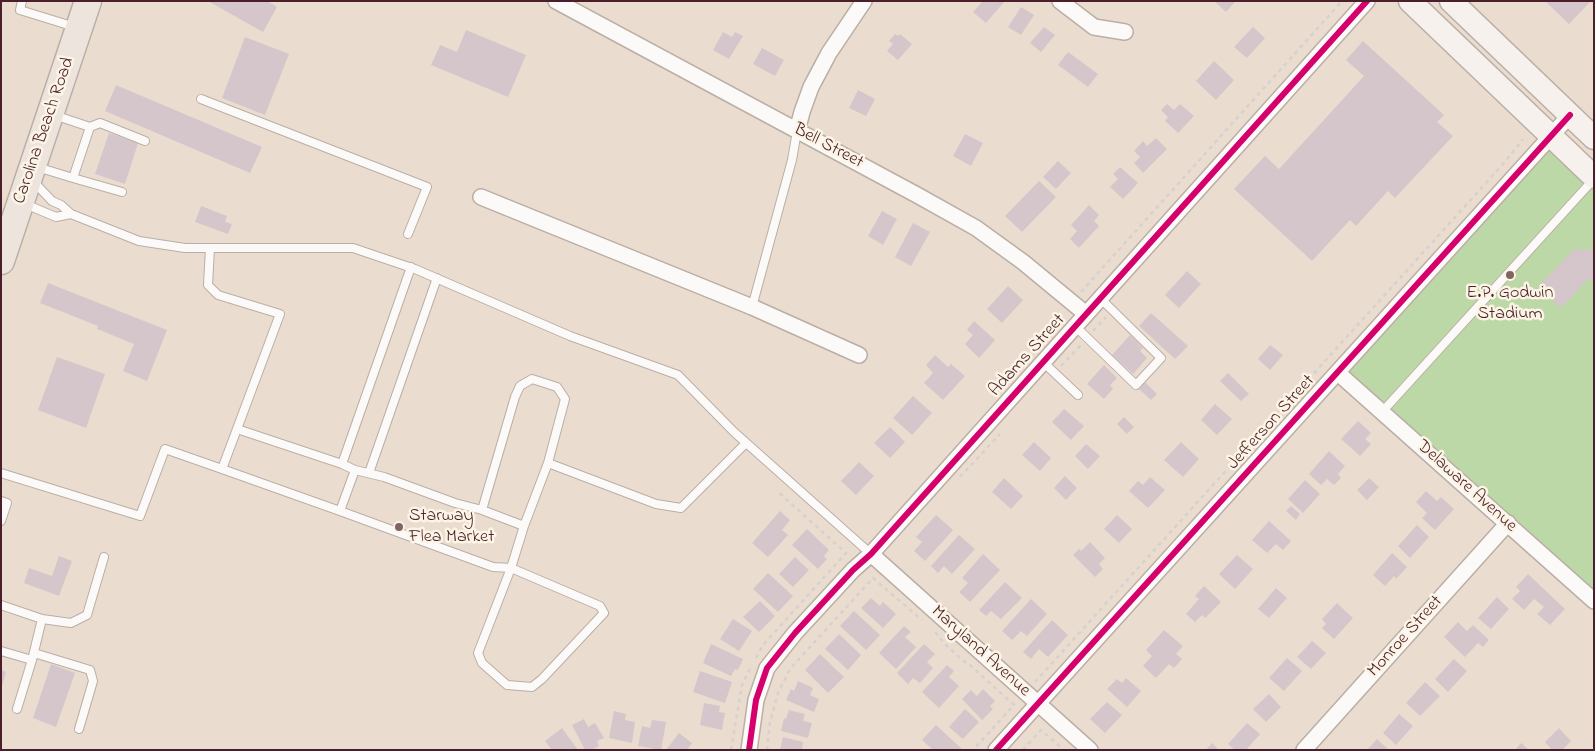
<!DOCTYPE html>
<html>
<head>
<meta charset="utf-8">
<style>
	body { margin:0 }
	#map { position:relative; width:1595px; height:751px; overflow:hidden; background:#eaddcf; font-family:"Indie Flower",sans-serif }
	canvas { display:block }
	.frame { position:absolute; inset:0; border:2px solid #4a1f2b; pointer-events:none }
</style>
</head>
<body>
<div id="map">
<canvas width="1595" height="751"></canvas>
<div class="frame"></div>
</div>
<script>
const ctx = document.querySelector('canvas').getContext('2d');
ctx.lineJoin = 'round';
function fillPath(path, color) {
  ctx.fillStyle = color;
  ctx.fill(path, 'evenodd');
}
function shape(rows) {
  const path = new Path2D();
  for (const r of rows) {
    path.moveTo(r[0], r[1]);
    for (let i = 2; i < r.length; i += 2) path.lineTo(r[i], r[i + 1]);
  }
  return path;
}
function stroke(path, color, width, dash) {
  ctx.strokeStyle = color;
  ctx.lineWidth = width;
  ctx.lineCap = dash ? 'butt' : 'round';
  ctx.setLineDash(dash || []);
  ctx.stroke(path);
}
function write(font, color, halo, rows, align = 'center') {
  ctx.font = font + ' "Indie Flower",sans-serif';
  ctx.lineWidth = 5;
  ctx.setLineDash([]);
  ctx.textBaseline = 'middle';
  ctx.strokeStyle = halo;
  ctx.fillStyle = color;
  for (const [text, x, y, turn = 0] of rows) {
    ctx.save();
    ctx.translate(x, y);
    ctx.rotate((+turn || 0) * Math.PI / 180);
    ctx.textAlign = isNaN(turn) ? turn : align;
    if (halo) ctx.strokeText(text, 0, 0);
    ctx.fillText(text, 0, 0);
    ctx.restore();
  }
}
fillPath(shape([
	[1551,136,1594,177,1594,588,1587,595,1338,373]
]), '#bdd8a7');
fillPath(shape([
	[208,1,267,1,277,7,263,32],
	[983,1,1005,1,986,23,973,12],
	[1214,1,1234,1,1235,2,1226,12],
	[1545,1,1591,1,1569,24],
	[1021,7,1034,15,1021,35,1008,27],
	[1044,27,1055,35,1041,52,1030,43],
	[1253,27,1265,38,1247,58,1234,47],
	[466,30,526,55,508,97,431,65,440,45,457,52],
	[723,32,732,37,735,32,743,36,729,59,713,50],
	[895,34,898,36,900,34,912,44,898,60,887,51,893,44,889,41],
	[245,37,289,54,265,115,222,98],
	[1363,41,1444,115,1437,122,1453,136,1395,198,1388,191,1356,226,1350,220,1312,261,1234,189,1265,156,1279,169,1364,76,1346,60],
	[762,48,784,60,775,76,753,64],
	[1068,52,1098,74,1088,87,1058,65],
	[1214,61,1234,80,1216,100,1196,81],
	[116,85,262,147,250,173,105,111],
	[858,90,875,99,866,116,849,108],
	[1167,104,1174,110,1180,104,1194,116,1178,133,1165,121,1168,117,1161,110],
	[109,133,138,143,125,184,95,174],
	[965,134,983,143,971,166,953,156],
	[1156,138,1167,149,1143,173,1134,163,1140,157,1134,151,1143,141,1147,146],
	[1058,161,1071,173,1056,189,1043,177],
	[1120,167,1138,183,1123,199,1110,187,1118,179,1113,174],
	[1039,181,1056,197,1022,232,1005,216],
	[1089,205,1099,215,1094,221,1099,226,1079,248,1070,239,1077,231,1071,225],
	[201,206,227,216,225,222,232,224,228,234,195,222],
	[882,211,897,219,883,245,868,236],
	[913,223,930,232,911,266,895,257],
	[1594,249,1594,280,1587,280,1561,308,1538,287,1573,250],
	[1187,271,1201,284,1179,308,1165,295],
	[48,283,167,330,147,381,123,371,134,344,97,329,98,326,40,303],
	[1008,286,1023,300,1002,323,987,309],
	[1151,313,1188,346,1175,359,1139,326],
	[974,321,995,340,979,358,965,344,973,335,967,330],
	[1130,335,1143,348,1140,351,1147,358,1133,374,1112,355],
	[1270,345,1283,355,1270,370,1258,359],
	[935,355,948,367,951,364,965,376,943,400,924,383,933,373,926,365],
	[57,357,105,374,86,428,38,410],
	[1104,365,1117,378,1110,385,1113,389,1104,399,1087,384],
	[1228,373,1249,394,1241,401,1220,381],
	[1145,382,1157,394,1151,400,1139,389],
	[913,396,932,413,912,435,893,418],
	[1215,404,1232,419,1217,435,1201,420],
	[1064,409,1084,426,1071,440,1052,422],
	[1124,417,1134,427,1127,434,1117,424],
	[1358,421,1371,433,1365,439,1371,444,1360,456,1341,439],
	[890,427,905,442,890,458,874,443],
	[1034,442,1051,458,1040,471,1022,455],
	[1181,442,1199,459,1183,477,1164,460],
	[1086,444,1100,456,1088,469,1075,456],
	[1329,451,1345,466,1338,474,1341,478,1334,485,1327,479,1321,485,1309,474],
	[859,462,874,476,856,495,841,481],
	[1065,476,1077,488,1066,500,1054,488],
	[1150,477,1165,490,1148,508,1129,491,1138,481,1143,485],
	[1004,478,1023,496,1011,509,992,492],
	[1369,478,1379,487,1367,500,1357,490],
	[1305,480,1320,494,1303,513,1288,499],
	[1426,491,1437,501,1441,497,1454,509,1435,530,1422,518,1427,513,1416,502],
	[1291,506,1300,514,1296,520,1286,511],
	[780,511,790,520,782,530,788,535,768,557,752,543],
	[936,515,953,530,925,561,914,551,922,542,916,537],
	[1117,515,1132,529,1119,543,1104,529],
	[1269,521,1291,541,1283,550,1276,544,1267,553,1252,540],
	[1417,525,1429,537,1410,558,1398,546],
	[807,529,829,550,824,556,827,559,818,569,792,545],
	[959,535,975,549,952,574,944,566,938,573,931,566],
	[1090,542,1105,558,1099,564,1103,569,1095,577,1073,555,1079,549,1081,551],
	[1392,553,1407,567,1396,579,1394,576,1385,586,1373,575],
	[983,554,1000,570,970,602,959,592,968,583,962,578],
	[1237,555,1253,569,1235,589,1219,574],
	[59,556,72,561,59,596,24,583,29,568,52,576],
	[795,557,809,570,793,587,779,574],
	[768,573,793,596,778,612,753,589],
	[1528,574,1565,609,1550,625,1537,614,1544,607,1534,599,1524,610,1512,599,1520,591,1516,587],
	[1005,582,1022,598,1001,619,991,611,986,616,979,610],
	[1204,586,1221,602,1205,618,1202,615,1195,622,1186,614,1199,599,1195,596],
	[1276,588,1287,598,1269,618,1258,609],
	[1497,597,1509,609,1491,629,1478,618],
	[871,598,880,606,883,602,896,614,883,628,861,608],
	[1031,599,1047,614,1027,636,1021,631,1012,640,1002,631],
	[760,601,775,616,759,632,743,617],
	[1337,603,1353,618,1334,639,1322,628,1326,624,1322,619],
	[854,611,880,635,866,650,840,626],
	[733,619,752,631,739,651,720,639],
	[1052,620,1068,635,1048,657,1039,649,1031,659,1023,652],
	[1458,622,1467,631,1473,625,1489,640,1483,647,1478,643,1465,657,1444,637],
	[904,626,911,632,905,637,916,647,896,669,879,653],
	[1164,630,1183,646,1176,654,1182,659,1174,668,1169,664,1156,678,1143,666,1152,656,1146,650],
	[839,634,861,655,848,670,825,649],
	[1312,641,1326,653,1311,669,1297,657],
	[711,644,743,659,738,670,735,669,731,676,703,663],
	[924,644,935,654,927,662,933,668,920,683,913,678,908,684,897,673],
	[820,654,844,677,828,693,805,670],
	[1287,658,1302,671,1284,691,1269,678],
	[1454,659,1467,671,1448,692,1435,679],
	[51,664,75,673,56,727,33,718],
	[947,665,954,671,949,677,959,686,939,708,922,692],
	[1,670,6,672,2,686,1,686],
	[700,671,732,682,725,703,693,692],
	[1126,678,1141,691,1127,707,1107,689,1117,679,1122,683],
	[798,681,813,688,810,695,819,699,814,712,786,700,791,689,794,691],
	[1425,682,1440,696,1420,716,1406,703],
	[983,689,995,701,990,706,993,709,982,720,962,699,971,690,977,696],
	[1269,694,1281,707,1266,722,1253,709],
	[1107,702,1122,715,1105,733,1090,719],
	[704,703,720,706,719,712,725,713,722,730,700,725],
	[965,709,979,722,963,739,949,727],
	[789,710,805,714,803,721,812,723,808,738,781,731,784,718,786,719],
	[614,711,626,714,625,720,635,722,632,743,609,738],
	[1399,714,1413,726,1396,745,1383,733],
	[584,719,588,727,595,723,604,738,597,741,599,746,591,750,585,750,572,725],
	[652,720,666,722,661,750,638,746,642,726,650,728],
	[1247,723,1260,734,1246,750,1235,750,1228,744],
	[936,725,963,750,933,750,922,740],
	[562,728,578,750,552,750,545,741],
	[1559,728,1571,741,1562,750,1552,750,1545,742],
	[679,733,692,743,687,750,666,750],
	[783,737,803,742,802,750,780,750],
	[1377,739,1389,750,1367,750],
	[1212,743,1219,750,1206,750],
	[1521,743,1529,750,1515,750]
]), '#d5c6cb');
const service = shape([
	[22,1,20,10,75,27],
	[201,99,427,187,408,234],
	[90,127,100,123,145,141],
	[37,167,73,178,90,127,54,115],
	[73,178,122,192],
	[25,204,56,217,71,214,61,205,52,201,32,180],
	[71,214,139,241,185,248,353,248,415,269,570,336,678,375,734,432,871,554],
	[210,248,208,285,218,295,280,314,237,429,342,464,355,470,384,477,455,503,482,510],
	[752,307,792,160,797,131],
	[1075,326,1136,385,1161,358,1100,298],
	[1043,362,1078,395],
	[1382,412,1594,179],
	[237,429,222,469,340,511,355,470],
	[548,463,524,526,482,510,515,397,520,386,532,379,557,387,565,399,548,463,656,504,681,508,746,443],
	[342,464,411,267],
	[1,473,140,516,165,449,222,469],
	[369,473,437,278],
	[1,501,7,503,1,521],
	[340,511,493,567,511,568,478,653,482,663,507,685,532,687,542,679,604,613,600,606,511,568,524,526],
	[1,605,42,619,71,623,87,615,104,557],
	[1,651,32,660,42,619],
	[34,653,90,670,93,681,79,729],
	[17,709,32,660]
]);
const minor = shape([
	[556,1,917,195,976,228,1023,262,1086,314],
	[1060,1,1094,27,1125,32],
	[797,131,802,112,811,87,829,53,864,1],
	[481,197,752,307,859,355],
	[1338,373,1594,601],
	[871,554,1090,750],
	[749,750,756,700,767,668,795,633,853,570,871,554,1367,1],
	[996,750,1570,115],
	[1304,750,1508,523]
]);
const secondary = shape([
	[1410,1,1594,177],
	[1451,1,1594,138]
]);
const trunk = shape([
	[1,261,88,1]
]);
stroke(service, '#baaea6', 10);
stroke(minor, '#baaea6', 18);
stroke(secondary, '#baaea6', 25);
stroke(trunk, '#baaea6', 29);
stroke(shape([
	[1081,292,1342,1],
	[1055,323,1062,313],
	[1093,331,1106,317],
	[1061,366,1081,345],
	[960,477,1000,434],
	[935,632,944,643,962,660,970,665,1014,705,973,750],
	[756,658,763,645,846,553,777,491],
	[1035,682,1504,163,1523,139],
	[731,750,742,685,752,665],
	[767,750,770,722,778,693,790,669,873,578,922,620],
	[1023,750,1041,730,1064,750]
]), '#d7d1ce', 2.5, [4, 4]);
stroke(service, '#fcfaf8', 8);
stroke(minor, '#fcfaf8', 15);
stroke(secondary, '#f6f1ed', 22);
stroke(trunk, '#ede5dd', 26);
stroke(shape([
	[749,750,756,700,767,668,795,633,853,570,871,554,1367,1],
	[996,750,1570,115]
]), '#d6006c', 6);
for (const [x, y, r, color] of [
	[1510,275,5,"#826264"],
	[399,527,5,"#826264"]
]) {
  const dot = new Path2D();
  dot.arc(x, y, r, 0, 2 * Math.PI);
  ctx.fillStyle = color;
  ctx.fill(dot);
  stroke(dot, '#fcf5e5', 2);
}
write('18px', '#4a1f2b', '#fcf5e5', [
	["Carolina Beach Road",45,131,-71],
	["Bell Street",828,147,28],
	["Adams Street",1028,356,-48],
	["Jefferson Street",1272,423,-48],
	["Delaware Avenue",1466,487,42],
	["Monroe Street",1406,637,-48],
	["Maryland Avenue",980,652,42]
]);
write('18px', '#4a1f2b', '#fcf5e5', [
	["E.P. Godwin",1510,294],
	["Stadium",1510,315],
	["Starway",409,517,"left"],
	["Flea Market",409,538,"left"]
]);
</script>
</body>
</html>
